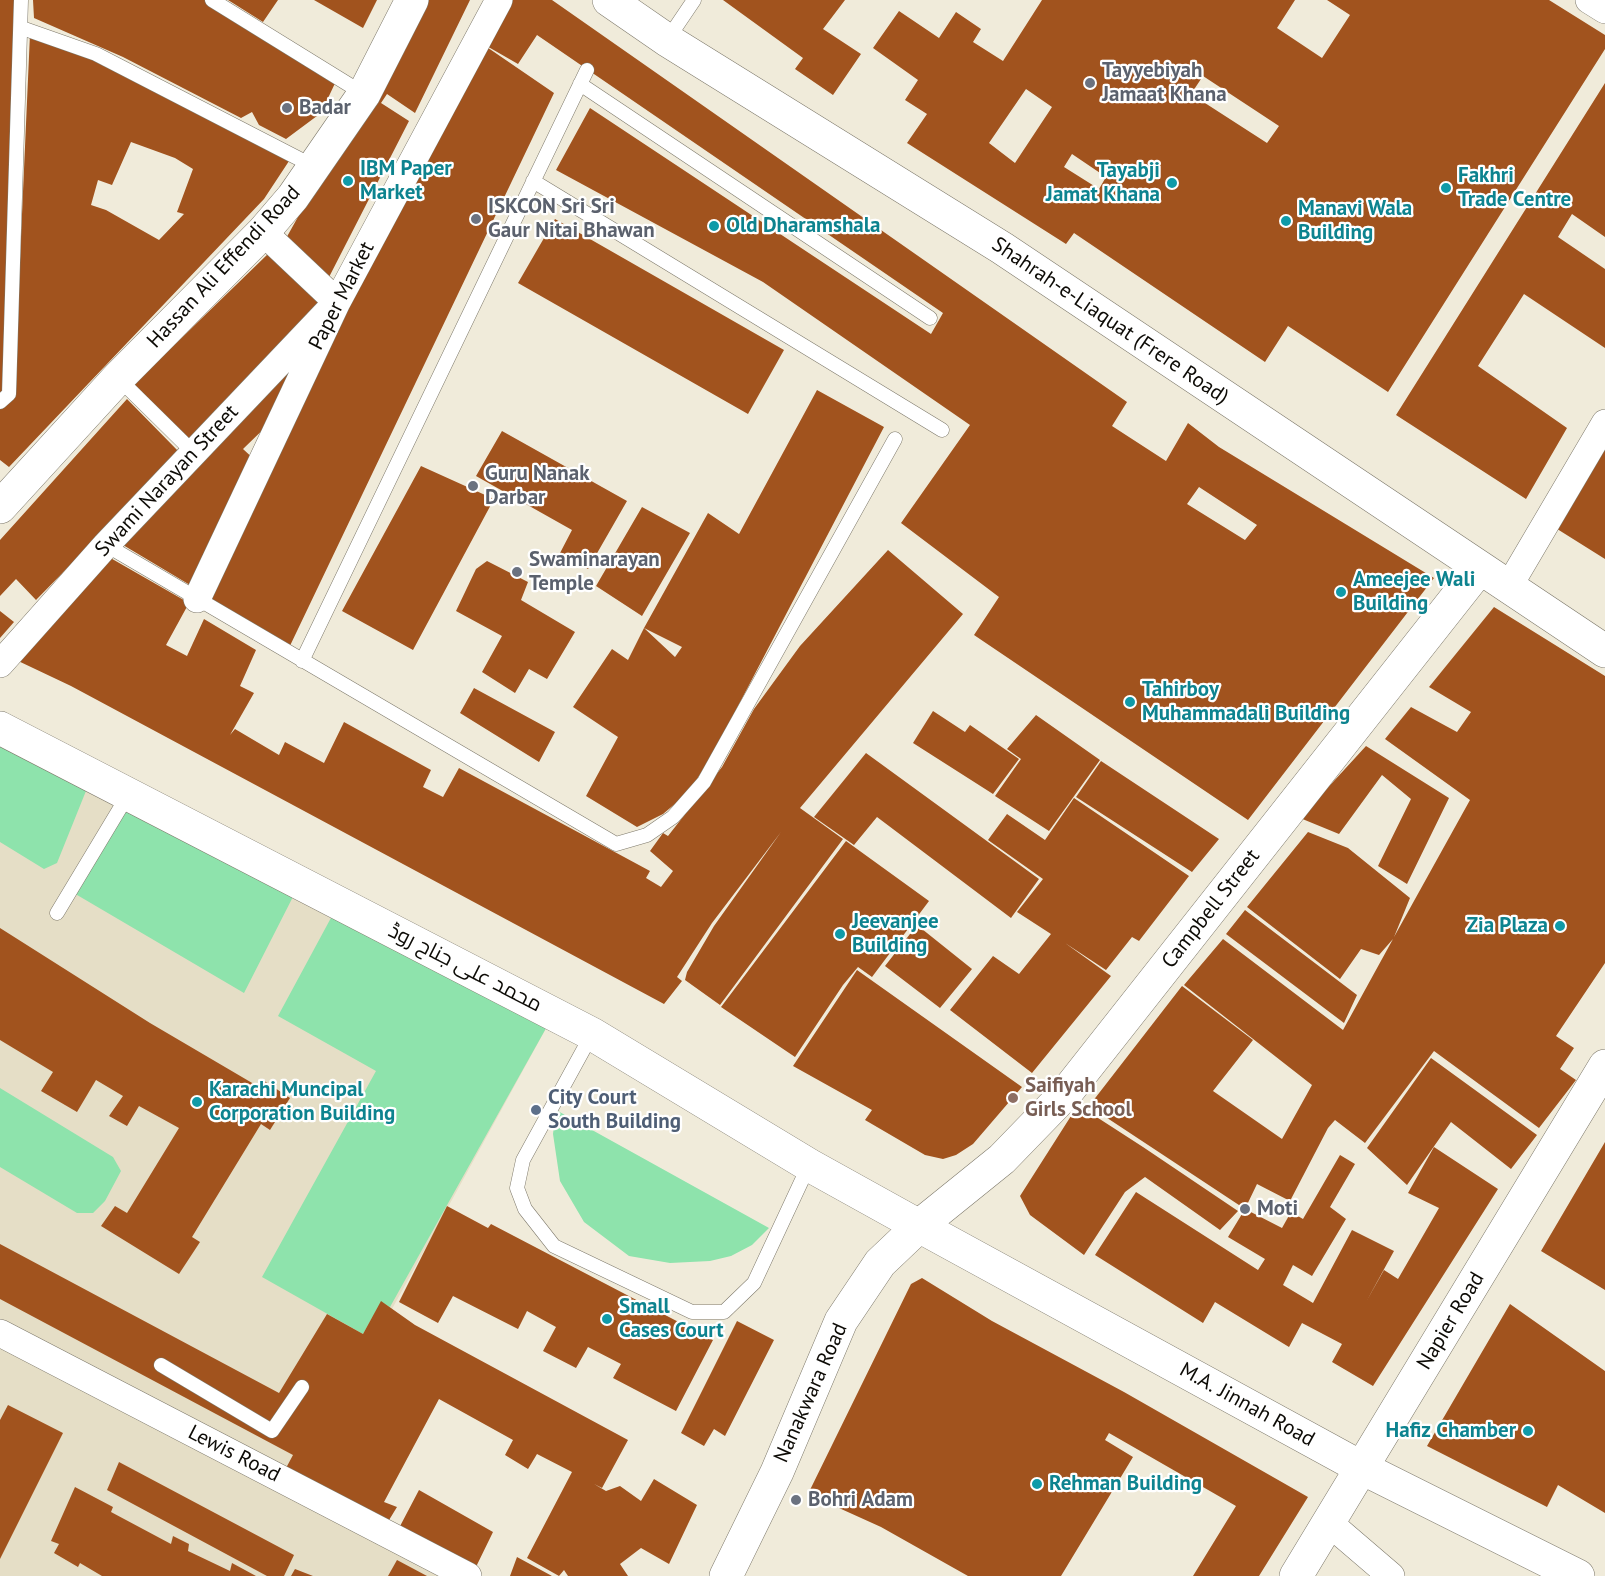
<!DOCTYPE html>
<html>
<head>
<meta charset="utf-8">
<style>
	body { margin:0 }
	canvas { display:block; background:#f0ebda }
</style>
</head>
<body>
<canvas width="1605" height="1576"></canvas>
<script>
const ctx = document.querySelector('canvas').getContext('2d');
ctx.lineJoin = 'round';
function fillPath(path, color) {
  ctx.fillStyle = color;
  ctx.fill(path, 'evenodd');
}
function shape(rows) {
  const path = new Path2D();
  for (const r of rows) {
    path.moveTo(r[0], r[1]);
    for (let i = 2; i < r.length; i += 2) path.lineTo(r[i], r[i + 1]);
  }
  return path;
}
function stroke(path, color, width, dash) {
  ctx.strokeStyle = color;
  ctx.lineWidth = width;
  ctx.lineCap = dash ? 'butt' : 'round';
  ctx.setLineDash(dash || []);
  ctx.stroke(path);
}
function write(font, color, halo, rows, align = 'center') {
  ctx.font = font + ' "PT Sans",Cairo,sans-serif';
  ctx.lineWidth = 4.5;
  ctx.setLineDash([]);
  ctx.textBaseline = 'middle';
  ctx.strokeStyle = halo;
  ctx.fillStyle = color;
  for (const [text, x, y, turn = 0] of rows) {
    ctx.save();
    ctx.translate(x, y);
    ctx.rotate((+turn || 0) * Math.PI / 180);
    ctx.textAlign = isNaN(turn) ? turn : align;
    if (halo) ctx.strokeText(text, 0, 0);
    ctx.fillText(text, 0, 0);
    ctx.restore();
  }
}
fillPath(shape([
	[0,727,554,1014,375,1340,363,1334,280,1478,468,1576,0,1576]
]), '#e5dec6');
fillPath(shape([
	[0,728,92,776,57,863,44,869,0,842],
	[128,796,300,883,244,993,72,892],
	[339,903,554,1014,390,1307,381,1302,363,1334,262,1277,376,1071,278,1016],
	[0,1088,113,1157,121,1171,105,1201,93,1213,77,1213,0,1167],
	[556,1110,769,1228,752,1245,731,1256,710,1261,670,1263,629,1256,584,1222,560,1181,553,1134]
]), '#8ee3ac');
fillPath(shape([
	[0,0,17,0,4,393,0,397],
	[33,0,206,0,337,79,321,113,286,139,259,125,252,112,241,118,123,57,34,18],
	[228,0,278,0,263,22],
	[314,0,377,0,363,28],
	[419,0,470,0,415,113,387,94,381,103,409,121,327,281,300,267,306,254,284,242],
	[491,0,552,0,1127,402,1112,426,1166,461,1188,423,1219,447,1434,578,1248,820,974,635,999,597,901,523,970,425,763,282,556,170,590,108,931,334,943,313,537,35,518,64,478,41,554,93,287,652,205,605],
	[1199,487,1257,525,1245,540,1187,504],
	[723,0,845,0,823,29,861,54,833,95,795,69,803,58],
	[1042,0,1295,0,1277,28,1322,58,1350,15,1327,0,1549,0,1605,35,1605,49,1388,392,1288,326,1265,362,1074,233,1066,244,907,143,927,114,905,100,918,80,873,48,899,11,939,38,956,12,981,29,973,42,1003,61],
	[1203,76,1279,126,1267,143,1191,94],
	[1026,89,1052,107,1015,163,989,143],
	[1072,154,1106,177,1099,189,1064,167],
	[30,34,96,57,291,158,264,199,9,467,0,460,0,409,14,394],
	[131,142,175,158,193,169,177,212,184,214,159,240,106,210,91,205,98,180,112,185],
	[1605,83,1605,237,1572,214,1558,237,1605,269,1605,348,1524,294,1478,366,1567,428,1526,499,1396,415],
	[555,219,784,350,748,414,518,283],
	[270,252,321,302,189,441,133,385],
	[316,333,277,416,243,449,256,461,195,588,118,542],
	[817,390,884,427,714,752,689,792,663,814,637,827,586,796,618,737,573,707,612,649,628,660,644,628,675,657,682,647,644,628,708,513,739,534],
	[127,399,180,453,36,600,16,579,0,596,0,540],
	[1605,423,1605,559,1546,522],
	[502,431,627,501,588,569,560,553,572,530,476,476],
	[421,466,494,499,413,650,342,611],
	[642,507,690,533,642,616,596,586],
	[888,550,963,614,800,808,843,839,720,1005,685,980,687,972,714,926,781,832,712,923,677,977,682,981,664,1004,71,686,14,659,107,556,189,603,166,645,187,656,204,619,256,650,240,686,254,693,230,735,235,729,279,755,285,742,324,763,344,722,431,770,423,787,443,797,459,768,650,871,646,878,661,887,673,871,650,851,663,833,668,836,722,767,754,709,800,646],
	[487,561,528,582,521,600,575,632,547,679,529,669,515,693,482,672,502,636,456,611,476,569],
	[1494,607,1605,676,1605,963,1556,1036,1574,1048,1560,1069,1576,1080,1539,1128,1434,1051,1365,1143,1335,1120,1328,1128,1290,1201,1257,1184,1245,1209,1089,1106,1182,986,1253,1040,1213,1091,1282,1139,1312,1085,1184,985,1223,939,1343,1030,1393,939,1379,955,1361,949,1340,979,1247,907,1308,832,1348,848,1410,898,1394,937,1470,800,1385,739,1411,707,1457,732,1471,712,1429,687],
	[0,611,14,622,0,638],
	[474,688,555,732,539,762,460,713],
	[933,711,965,732,970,725,1019,759,993,794,913,743],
	[1036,715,1100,760,1049,831,995,796,1021,759,1007,749],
	[1366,746,1449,798,1407,884,1378,866,1411,799,1382,775,1339,834,1300,818],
	[866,753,1039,879,1011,918,877,817,854,845,814,817],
	[1101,761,1219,839,1192,872,1076,797],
	[1074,798,1189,876,1139,941,1132,937,1106,970,1065,943,1111,976,1032,1073,950,1010,993,956,1019,974,1051,934,1017,912,1043,879,988,840,1007,814,1045,840],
	[846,841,929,901,872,977,858,967,843,985,795,1057,721,1007],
	[1245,910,1357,995,1344,1023,1226,934],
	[917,925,972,969,940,1008,885,966],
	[0,928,150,1023,259,1087,263,1080,290,1098,270,1130,261,1124,192,1237,200,1242,179,1274,101,1226,115,1206,127,1213,179,1128,139,1106,127,1126,109,1116,123,1096,96,1080,77,1112,41,1091,53,1072,0,1040],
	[857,970,1022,1087,973,1144,956,1155,943,1159,925,1155,865,1120,872,1110,793,1066],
	[1431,1058,1537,1135,1511,1169,1451,1122,1407,1185,1367,1148],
	[1078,1105,1143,1147,1238,1211,1220,1230,1145,1177,1125,1192,1084,1255,1030,1215,1020,1196],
	[1605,1142,1605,1290,1541,1251],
	[1434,1147,1498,1189,1373,1386,1332,1362,1342,1344,1302,1323,1289,1347,1215,1302,1203,1323,1095,1255,1136,1192,1258,1270,1265,1259,1228,1237,1245,1209,1282,1228,1291,1212,1303,1219,1340,1155,1355,1164,1330,1207,1346,1219,1312,1276,1293,1265,1283,1285,1313,1303,1352,1230,1394,1251,1366,1302,1384,1270,1398,1279,1439,1208,1408,1193],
	[447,1206,488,1228,491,1224,713,1340,676,1411,613,1378,621,1364,588,1347,576,1368,543,1351,556,1327,527,1311,518,1329,453,1296,438,1323,399,1302],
	[0,1244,279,1393,327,1314,363,1334,381,1301,415,1325,628,1440,602,1488,594,1484,606,1491,620,1486,641,1501,654,1479,697,1505,669,1564,641,1548,620,1564,628,1576,568,1576,564,1570,559,1576,527,1558,572,1472,537,1454,528,1469,505,1455,513,1440,439,1399,384,1502,397,1507,386,1525,286,1468,293,1455,0,1299],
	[922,1278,992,1321,1124,1392,1308,1497,1259,1576,1193,1576,1236,1506,1109,1433,1105,1440,1133,1457,1061,1576,968,1576,881,1527,808,1494,911,1284],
	[1510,1304,1605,1371,1605,1513,1558,1485,1547,1507,1427,1446],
	[737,1321,774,1340,725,1436,714,1429,704,1446,681,1433],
	[8,1405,63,1433,0,1559,0,1420],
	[119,1462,294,1555,284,1576,267,1576,107,1490],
	[75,1487,113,1507,111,1512,171,1544,173,1536,189,1544,188,1551,230,1571,232,1563,256,1576,102,1576,80,1563,78,1567,54,1553,59,1544,51,1541],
	[419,1490,493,1532,474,1571,398,1530],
	[517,1557,552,1576,510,1576],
	[397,1560,427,1576,388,1576],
	[295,1569,313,1576,291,1576]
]), '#a1531e');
const lane = shape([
	[212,0,364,94],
	[22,28,96,54,315,167],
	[667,40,694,0],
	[580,84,930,318],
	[533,181,942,430],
	[118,378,193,452],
	[0,402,9,394,21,0],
	[106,545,616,844,647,835,673,817,704,782,895,439],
	[302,661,587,70],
	[57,913,128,795],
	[592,1034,523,1160,517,1188,525,1209,554,1246,692,1312,724,1312,754,1283,809,1165],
	[161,1365,272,1431,302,1387]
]);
const street = shape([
	[1589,0,1605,10],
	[1509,586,1605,423],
	[197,599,337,302,499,0],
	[0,664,106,545,337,302,263,232],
	[0,1333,468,1576],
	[1328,1522,1391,1576]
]);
const secondary = shape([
	[609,0,667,40,1002,248,1605,651],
	[0,507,118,378,263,232,293,197,364,94,412,0],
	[726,1576,777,1472,841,1321,880,1263,919,1226,1002,1159,1066,1093,1479,569]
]);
const primary = shape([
	[1296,1576,1605,1066]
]);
const highway = shape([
	[0,728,592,1034,809,1165,919,1226,1362,1468,1578,1576]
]);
stroke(lane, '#7e796b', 15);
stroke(street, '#7e796b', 28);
stroke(secondary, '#7e796b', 34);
stroke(primary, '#7e796b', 34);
stroke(highway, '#7e796b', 34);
stroke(lane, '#fff', 14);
stroke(street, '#fff', 27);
stroke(secondary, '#fff', 33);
stroke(primary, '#fff', 33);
stroke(highway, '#fff', 33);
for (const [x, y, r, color] of [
	[1090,83,6,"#6b7280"],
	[287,108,6,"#6b7280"],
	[348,181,6,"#0f9aa8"],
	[1172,183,6,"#0f9aa8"],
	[1446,188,6,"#0f9aa8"],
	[476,219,6,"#6b7280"],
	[1286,221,6,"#0f9aa8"],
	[714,226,6,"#0f9aa8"],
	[473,486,6,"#6b7280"],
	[517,572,6,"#6b7280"],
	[1341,592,6,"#0f9aa8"],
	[1130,702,6,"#0f9aa8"],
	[1560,926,6,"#0f9aa8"],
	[840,934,6,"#0f9aa8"],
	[1013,1098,6,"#8d6e63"],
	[197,1102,6,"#0f9aa8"],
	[536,1110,6,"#5c6f8a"],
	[1245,1209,6,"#6b7280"],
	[607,1319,6,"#0f9aa8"],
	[1528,1431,6,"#0f9aa8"],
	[1037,1484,6,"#0f9aa8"],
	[796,1500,6,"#6b7280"]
]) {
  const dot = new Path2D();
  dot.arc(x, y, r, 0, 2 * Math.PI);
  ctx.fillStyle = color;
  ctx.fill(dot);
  stroke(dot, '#fff', 2);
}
write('bold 21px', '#5b616d', '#fff', [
	["Tayyebiyah",1102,71],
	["Jamaat Khana",1102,95],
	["Badar",299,108],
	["ISKCON Sri Sri",488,207],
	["Gaur Nitai Bhawan",488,231],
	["Guru Nanak",485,474],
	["Darbar",485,498],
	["Swaminarayan",529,560],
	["Temple",529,584],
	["Moti",1257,1209],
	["Bohri Adam",808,1500]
], 'left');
write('bold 21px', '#0d838f', '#fff', [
	["IBM Paper",360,169],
	["Market",360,193],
	["Tayabji",1160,171,"right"],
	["Jamat Khana",1160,195,"right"],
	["Fakhri",1458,176],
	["Trade Centre",1458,200],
	["Manavi Wala",1298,209],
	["Building",1298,233],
	["Old Dharamshala",726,226],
	["Ameejee Wali",1353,580],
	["Building",1353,604],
	["Tahirboy",1142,690],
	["Muhammadali Building",1142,714],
	["Jeevanjee",852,922],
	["Building",852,946],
	["Zia Plaza",1548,926,"right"],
	["Karachi Muncipal",209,1090],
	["Corporation Building",209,1114],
	["Small",619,1307],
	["Cases Court",619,1331],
	["Hafiz Chamber",1516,1431,"right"],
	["Rehman Building",1049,1484]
], 'left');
write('21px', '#0d0b06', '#fff', [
	["Hassan Ali Effendi Road",224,267,-47],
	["Paper Market",342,296,-63],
	["Shahrah-e-Liaquat (Frere Road)",1110,321,34],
	["Swami Narayan Street",167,481,-47],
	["Campbell Street",1211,909,-52],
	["محمد علی جناح روڈ",465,968,27],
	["Napier Road",1451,1321,-59],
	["Nanakwara Road",811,1393,-66],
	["M.A. Jinnah Road",1247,1405,29],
	["Lewis Road",234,1454,27]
]);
write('bold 21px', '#785e54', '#fff', [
	["Saifiyah",1025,1086],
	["Girls School",1025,1110]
], 'left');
write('bold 21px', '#4e5e75', '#fff', [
	["City Court",548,1098],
	["South Building",548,1122]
], 'left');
</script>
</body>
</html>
